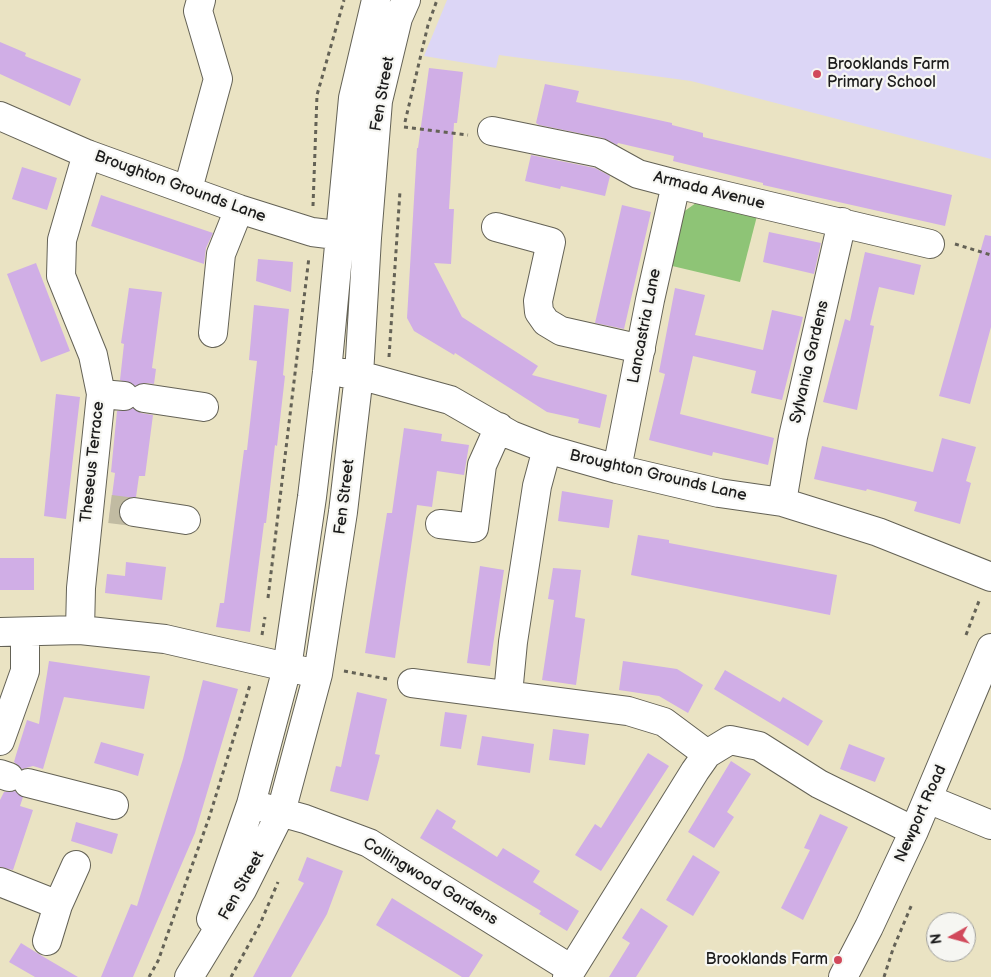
<!DOCTYPE html>
<html>
<head>
<meta charset="utf-8">
<style>
	body { margin:0 }
	#map { position:relative; width:991px; height:977px; overflow:hidden; background:#eae3c3; font-family:"Balsamiq Sans",sans-serif }
	canvas { display:block }
	.north { position:absolute; left:926px; top:912px; width:50px; height:50px; box-sizing:border-box; background:#f6f6f2; border:1px solid #9f9f9c; border-radius:50%; rotate:263deg; font-size:14px; font-weight:700; line-height:20px; text-align:center; color:#1c1c1c }
	.north::after { content:''; display:block; margin:auto; width:18px; height:22px; background:#d1495b; clip-path:polygon(50% 0,100% 100%,50% 72%,0 100%) }
</style>
</head>
<body>
<div id="map">
<canvas width="991" height="977"></canvas>
<div class="north">N</div>
</div>
<script>
const ctx = document.querySelector('canvas').getContext('2d');
ctx.lineJoin = 'round';
function fillPath(path, color) {
  ctx.fillStyle = color;
  ctx.fill(path, 'evenodd');
}
function shape(rows) {
  const path = new Path2D();
  for (const r of rows) {
    path.moveTo(r[0], r[1]);
    for (let i = 2; i < r.length; i += 2) path.lineTo(r[i], r[i + 1]);
  }
  return path;
}
function stroke(path, color, width, dash) {
  ctx.strokeStyle = color;
  ctx.lineWidth = width;
  ctx.lineCap = dash ? 'butt' : 'round';
  ctx.setLineDash(dash || []);
  ctx.stroke(path);
}
function write(font, color, halo, rows, align = 'center') {
  ctx.font = font + ' "Balsamiq Sans",sans-serif';
  ctx.lineWidth = 4.5;
  ctx.setLineDash([]);
  ctx.textBaseline = 'middle';
  ctx.strokeStyle = halo;
  ctx.fillStyle = color;
  for (const [text, x, y, turn = 0] of rows) {
    ctx.save();
    ctx.translate(x, y);
    ctx.rotate((+turn || 0) * Math.PI / 180);
    ctx.textAlign = isNaN(turn) ? turn : align;
    if (halo) ctx.strokeText(text, 0, 0);
    ctx.fillText(text, 0, 0);
    ctx.restore();
  }
}
fillPath(shape([
	[447,0,991,0,991,159,691,81,499,55,496,68,424,56]
]), '#dcd6f6');
fillPath(shape([
	[703,198,758,212,740,282,668,265,679,215]
]), '#8ec476');
fillPath(shape([
	[0,42,26,53,25,56,81,79,70,106,0,74],
	[429,68,463,72,457,123,454,123,449,209,454,209,451,264,434,263,462,317,538,366,532,375,607,395,600,428,578,423,579,419,547,412,455,353,454,355,414,331,407,318,417,148,418,148],
	[545,84,579,91,576,102,672,123,672,125,703,133,703,137,952,195,945,226,763,185,763,183,673,161,674,156,618,143,617,145,603,138,539,125,536,123],
	[531,155,595,168,610,176,605,196,561,186,560,189,525,181],
	[22,167,57,178,47,210,12,199],
	[101,195,213,233,206,248,204,264,91,226],
	[622,205,651,212,624,329,595,323],
	[769,232,821,243,814,274,763,262],
	[985,235,991,236,991,327,970,404,939,396],
	[865,252,921,265,914,295,879,287,870,325,874,326,857,410,823,402,845,319,850,321],
	[258,259,293,262,291,292,256,281],
	[36,263,70,351,41,362,7,274],
	[129,288,162,292,152,368,156,369,154,384,146,383,135,386,120,380,124,344,121,343],
	[675,288,705,295,695,335,728,342,763,350,772,310,803,317,782,400,751,393,756,371,693,356,680,414,774,438,768,465,713,452,712,456,649,440,665,374,659,372],
	[254,305,289,309,283,375,285,376,277,446,275,445,266,523,264,523,250,632,216,627,220,603,224,603,244,450,247,450,257,361,249,360],
	[56,394,80,397,66,519,44,516],
	[133,408,141,413,153,415,145,476,139,476,136,497,128,498,122,503,119,510,122,521,109,519,115,473,111,472,117,411],
	[404,428,442,434,441,441,469,445,464,475,437,471,432,507,417,505,395,658,365,653,387,513,392,513],
	[942,438,976,447,966,481,971,483,960,524,914,511,917,502,867,489,866,491,814,479,822,446,933,472],
	[562,491,613,500,609,528,558,521],
	[638,535,669,540,669,543,837,575,830,615,631,575],
	[0,558,34,558,34,590,0,590],
	[126,562,166,567,162,600,105,593,107,574,125,576],
	[480,566,504,570,490,666,467,663],
	[553,568,581,570,575,617,585,619,576,685,542,680,554,600,548,599],
	[49,661,150,676,144,709,64,697,43,769,33,766,22,769,14,762,16,755,27,720,39,724],
	[623,661,677,669,703,685,688,713,659,696,619,690],
	[725,670,780,702,783,697,823,721,808,746,714,689],
	[203,680,238,689,195,833,133,977,101,977,131,904,137,906,183,759],
	[357,692,387,699,375,754,380,755,368,801,330,791,336,766,341,767],
	[445,712,467,715,461,749,440,746],
	[553,729,589,734,585,765,549,760],
	[482,736,534,744,530,773,477,765],
	[101,742,144,754,138,776,94,763],
	[849,744,885,758,875,782,840,769],
	[648,753,669,766,601,871,575,855,595,824,601,828],
	[731,761,751,774,727,812,734,817,714,848,688,832],
	[15,791,23,797,20,806,33,810,13,870,0,867,0,800,4,792],
	[437,809,456,821,452,828,497,857,503,848,540,871,533,882,579,911,567,931,539,914,541,911,420,838],
	[820,814,848,827,803,920,781,908,810,850,804,848],
	[76,822,118,834,112,854,71,841],
	[693,855,720,872,693,916,666,900],
	[307,857,343,871,327,914,291,977,253,977,304,883,298,880],
	[392,898,483,955,469,977,462,977,376,925],
	[641,908,668,926,636,977,609,977,630,943,622,938],
	[21,943,42,956,78,977,35,977,9,962]
]), '#d0aee6');
stroke(shape([
	[110,509,134,512]
]), '#c1bba2', 28, [28, 14]);
const minor = shape([
	[0,116,87,154,239,209,312,232,360,238],
	[492,131,600,153,638,174,676,184,930,244],
	[188,189,218,79,198,11,201,0],
	[496,227,551,242,538,301,539,312,546,322,561,331,641,349],
	[213,333,221,254,239,209],
	[343,373,359,375,450,400,511,435,547,449,617,469,719,493,782,502,878,532,991,577],
	[101,394,124,396],
	[144,398,204,407],
	[617,469,650,300,676,184],
	[782,502,793,437,842,222],
	[134,512,186,520],
	[440,524,474,528,482,465,499,427],
	[80,630,81,588,101,394,93,355,61,276,62,240,87,154],
	[0,632,80,630,165,639,304,671],
	[412,683,628,711,664,722,707,754],
	[508,694,513,642,537,486,547,449],
	[0,741,25,671,25,633],
	[0,774,9,777],
	[28,783,114,805],
	[928,799,991,825],
	[262,807,305,819,369,843,571,969],
	[0,882,58,905],
	[211,919,251,804,287,668,312,497,327,372,353,98,376,0],
	[47,941,58,905,76,865],
	[189,977,242,890,281,812,318,674,343,512,359,375,367,238,378,101,398,18,406,0],
	[567,977,695,771,707,754,730,740,759,746,819,784,914,831],
	[843,977,869,927,914,831,991,648]
]);
stroke(minor, '#646256', 30);
stroke(shape([
	[405,122,428,25,437,0],
	[404,127,468,135],
	[313,206,317,95,344,0],
	[955,244,991,255],
	[389,357,400,191],
	[268,598,309,257],
	[262,635,265,617],
	[966,635,979,601],
	[344,671,387,679],
	[149,977,158,961,209,818,250,685],
	[231,977,260,924,278,882],
	[884,977,893,949,912,904]
]), '#646256', 3, [4, 4]);
stroke(minor, '#fff', 28);
for (const [x, y, r, color] of [
	[817,74,5,"#d1495b"],
	[838,960,5,"#d1495b"]
]) {
  const dot = new Path2D();
  dot.arc(x, y, r, 0, 2 * Math.PI);
  ctx.fillStyle = color;
  ctx.fill(dot);
  stroke(dot, '#f6f6f2', 2);
}
write('16px', '#1c1c1c', '#f6f6f2', [
	["Brooklands Farm",827,65],
	["Primary School",827,83],
	["Brooklands Farm",828,960,"right"]
], 'left');
write('16px', '#1c1c1c', '#f6f6f2', [
	["Fen Street",383,94,-80],
	["Broughton Grounds Lane",180,187,20],
	["Armada Avenue",709,191,14],
	["Lancastria Lane",645,326,-79],
	["Sylvania Gardens",810,362,-77],
	["Theseus Terrace",93,462,-84],
	["Broughton Grounds Lane",658,476,13],
	["Fen Street",345,497,-83],
	["Newport Road",921,814,-66],
	["Collingwood Gardens",430,882,31],
	["Fen Street",242,886,-61]
]);
</script>
</body>
</html>
